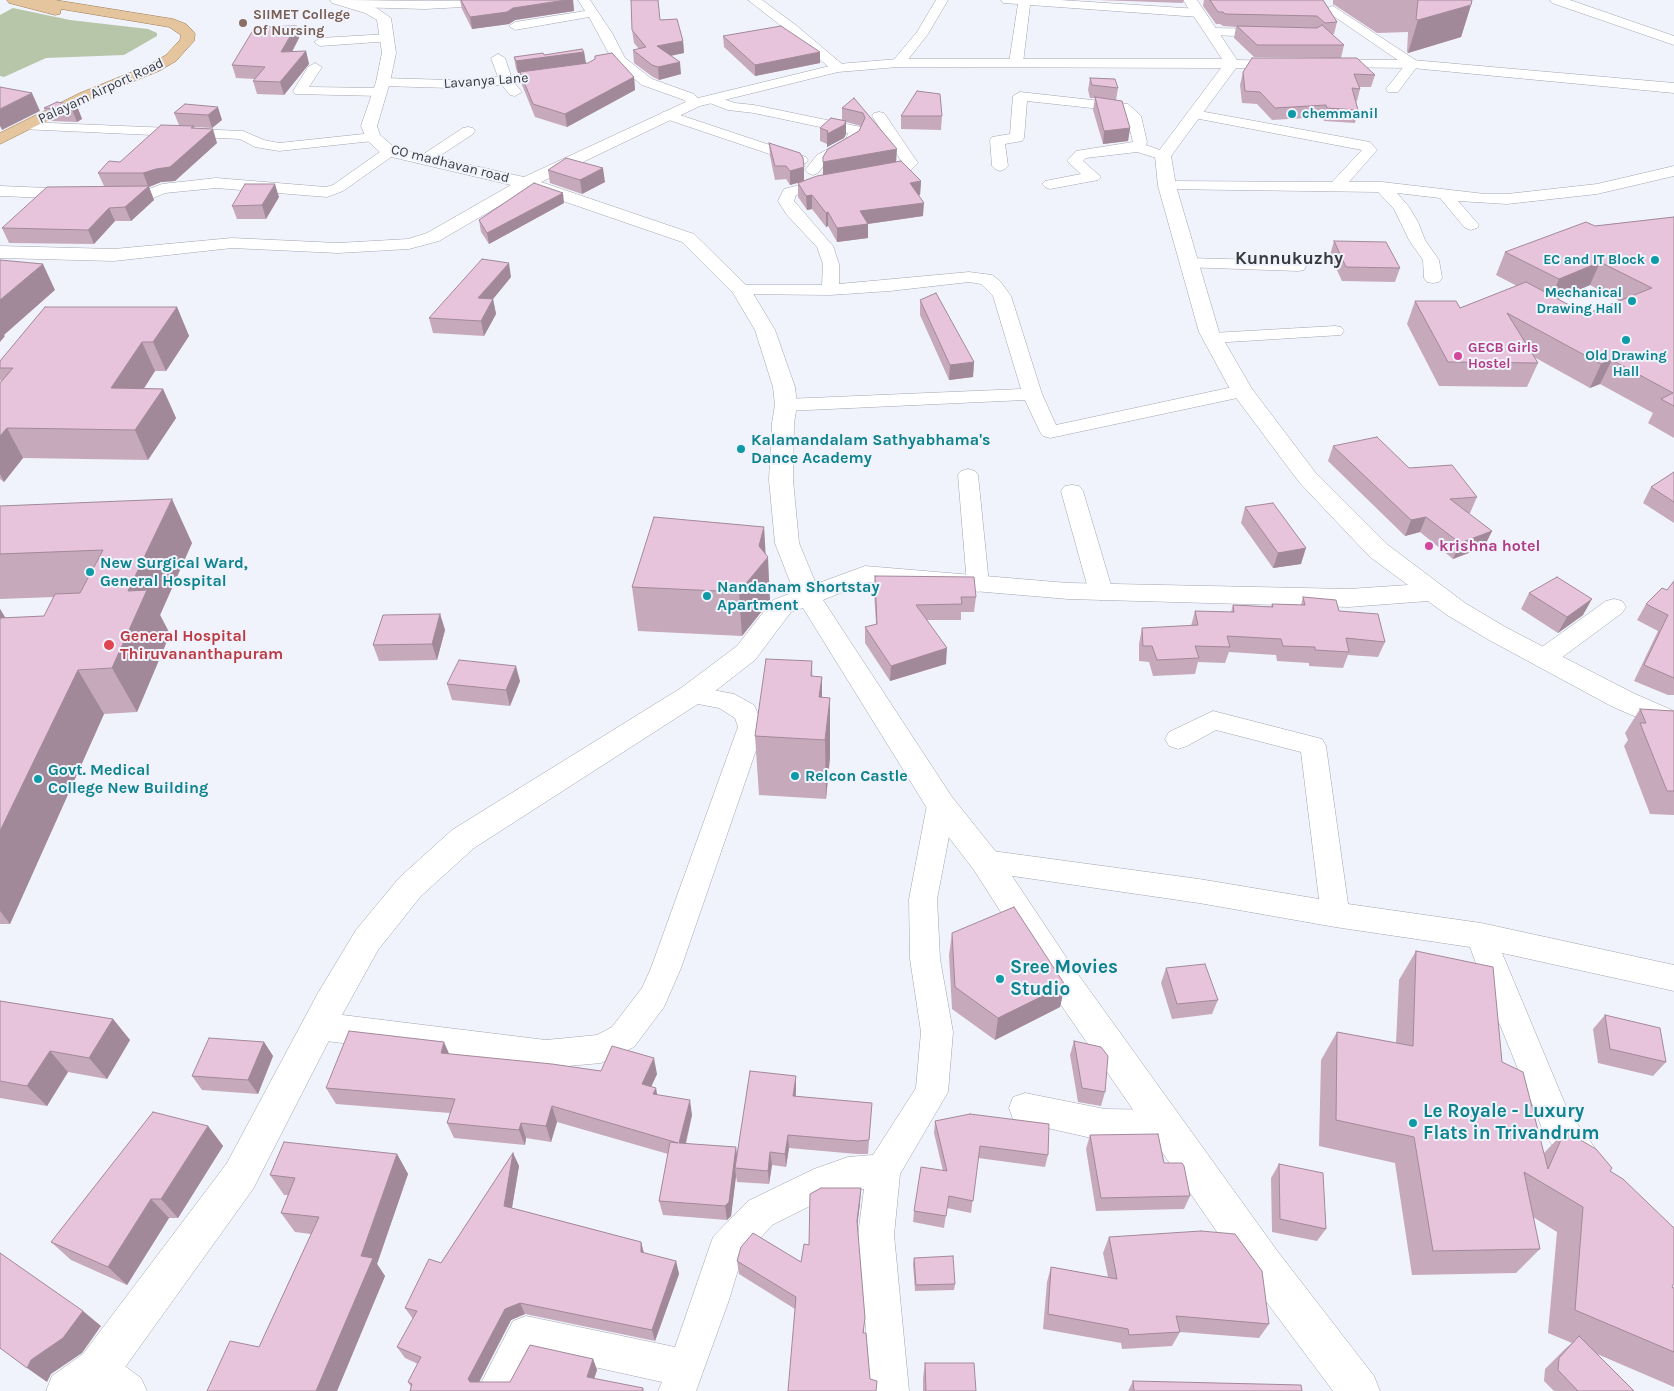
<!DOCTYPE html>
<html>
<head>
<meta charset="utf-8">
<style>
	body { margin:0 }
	canvas { display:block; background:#f0f3fc }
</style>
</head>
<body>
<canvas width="1674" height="1391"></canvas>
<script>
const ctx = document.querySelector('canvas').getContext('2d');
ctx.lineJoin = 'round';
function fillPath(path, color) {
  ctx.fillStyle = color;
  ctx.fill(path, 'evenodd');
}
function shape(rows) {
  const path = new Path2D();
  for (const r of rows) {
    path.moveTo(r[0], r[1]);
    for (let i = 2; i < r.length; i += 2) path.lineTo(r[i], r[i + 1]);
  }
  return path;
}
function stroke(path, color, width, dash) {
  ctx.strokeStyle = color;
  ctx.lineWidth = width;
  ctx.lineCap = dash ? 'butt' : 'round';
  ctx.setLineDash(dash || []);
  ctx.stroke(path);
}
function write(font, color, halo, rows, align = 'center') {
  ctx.font = font + ' Karla,sans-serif';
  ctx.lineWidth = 4;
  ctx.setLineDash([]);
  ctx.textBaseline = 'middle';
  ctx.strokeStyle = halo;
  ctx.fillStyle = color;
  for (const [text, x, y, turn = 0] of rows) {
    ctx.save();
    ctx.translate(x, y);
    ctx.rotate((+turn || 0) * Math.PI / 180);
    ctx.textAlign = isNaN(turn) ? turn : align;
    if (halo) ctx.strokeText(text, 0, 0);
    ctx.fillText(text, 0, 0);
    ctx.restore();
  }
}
fillPath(shape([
	[13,8,70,20,148,29,157,33,157,36,124,55,46,58,4,77,0,76,0,15]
]), '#b7c6a9');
const minor = shape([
	[348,0,425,1,527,0,521,4,425,9,352,7,348,6,346,3,348,0],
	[578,0,590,0,612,33,625,58,652,79,694,94,702,103,700,106,690,106,684,100,642,85,614,63,589,17,515,30,509,26,515,22,585,11,578,0],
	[748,0,762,0,797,26,843,65,845,68,843,71,833,71,789,32,748,0],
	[936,0,948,0,928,34,903,66,893,66,891,63,917,32,936,0],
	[1001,0,1060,0,1199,9,1205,13,1199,17,1030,5,1023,63,1016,67,1009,63,1018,4,1003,3,1001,0],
	[1333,6,1417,61,1419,64,1398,92,1388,92,1386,89,1405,65,1329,13,1327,10,1329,7,1333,6],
	[1211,28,1269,29,1275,33,1269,37,1207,35,1205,32,1207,29,1211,28],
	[388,34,394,38,392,41,320,46,314,42,320,38,388,34],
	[498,54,505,58,511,76,555,70,562,74,555,78,515,84,522,92,515,96,510,95,502,85,450,88,383,86,376,82,383,78,450,80,498,77,491,58,498,54],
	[315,63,322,67,309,87,380,88,387,92,380,96,295,94,293,91,308,67,315,63],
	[1020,92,1128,104,1141,116,1147,142,1146,145,1168,153,1170,156,1168,159,1163,160,1137,152,1086,158,1083,161,1101,177,1098,180,1050,189,1045,187,1042,184,1045,181,1081,174,1067,161,1076,151,1133,142,1127,118,1119,111,1027,101,1024,138,1022,141,1005,144,1008,166,1005,169,1000,171,995,169,992,166,990,140,992,137,1010,134,1013,96,1020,92],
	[712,95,735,103,754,105,856,126,861,127,863,130,857,144,827,161,818,173,813,175,808,173,805,170,817,155,846,139,848,133,754,113,728,110,707,102,705,99,712,95],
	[1194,110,1370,142,1377,150,1349,182,1382,182,1485,194,1507,194,1597,184,1674,166,1674,176,1597,194,1507,204,1458,201,1479,225,1477,228,1471,230,1465,228,1440,198,1397,193,1409,207,1418,222,1425,240,1439,260,1442,278,1439,282,1433,283,1427,282,1424,278,1423,260,1409,240,1394,209,1378,192,1162,189,1159,186,1162,183,1167,181,1332,182,1362,150,1189,117,1187,114,1189,111,1194,110],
	[668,111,806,157,808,160,806,163,796,163,663,118,661,115,663,112,668,111],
	[879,112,884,113,918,163,910,171,875,179,870,177,867,174,870,171,902,162,872,116,874,113,879,112],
	[26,122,243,131,264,140,279,143,373,133,378,134,380,137,378,140,373,141,279,151,255,147,240,139,21,129,19,126,21,123,26,122],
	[468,127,473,128,475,131,473,134,429,163,419,163,417,160,419,157,463,128,468,127],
	[389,148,394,149,396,152,394,155,343,191,327,197,216,188,165,193,151,199,118,199,112,197,110,194,112,191,118,189,149,189,162,184,216,178,326,187,333,185,384,149,389,148],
	[830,177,835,179,838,182,835,185,796,195,794,201,833,246,839,264,839,284,969,272,992,275,1000,281,1011,296,1042,394,1056,425,1242,385,1249,387,1252,391,1249,395,1242,397,1050,438,1043,436,1040,432,1025,400,786,411,779,409,776,405,779,401,786,399,1021,389,993,296,981,284,969,282,890,291,830,295,735,294,732,290,735,286,741,285,822,285,823,264,817,247,787,215,778,201,784,189,830,177],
	[0,186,73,189,79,191,81,194,79,197,73,199,0,196,0,186],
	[1188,258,1298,261,1304,262,1306,266,1304,270,1298,271,1182,267,1180,263,1182,259,1188,258],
	[1335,326,1341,327,1344,331,1341,335,1212,343,1206,342,1203,338,1206,334,1212,333,1335,326],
	[968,469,975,471,978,475,989,584,986,589,978,592,970,589,967,584,958,475,961,471,968,469],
	[1072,485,1079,486,1083,491,1113,592,1109,597,1101,600,1093,597,1089,592,1061,491,1065,486,1072,485],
	[1614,599,1622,601,1626,607,1622,613,1553,664,1544,666,1535,664,1532,658,1535,652,1606,601,1614,599],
	[691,686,734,694,754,705,764,727,681,968,664,1007,634,1047,601,1063,546,1068,318,1040,307,1036,302,1026,307,1016,318,1012,546,1040,597,1035,612,1027,642,988,651,968,738,727,735,718,719,708,682,701,679,695,682,689,691,686],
	[1213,711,1322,739,1326,746,1348,904,1481,923,1674,965,1674,991,1502,953,1568,1111,1595,1148,1600,1160,1595,1172,1583,1176,1571,1172,1544,1133,1485,988,1470,947,1335,927,1199,903,985,872,975,869,971,861,975,853,985,850,1199,879,1319,899,1301,752,1216,730,1187,746,1178,749,1169,746,1165,739,1169,732,1213,711],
	[941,794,951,798,955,805,937,899,940,959,953,1032,948,1092,900,1174,894,1235,909,1391,871,1391,858,1235,864,1189,848,1191,822,1200,772,1225,741,1260,729,1300,696,1391,658,1391,662,1382,535,1354,516,1391,477,1391,513,1321,526,1316,675,1347,713,1237,748,1201,814,1169,848,1157,873,1155,916,1088,921,1032,910,959,909,899,927,805,931,798,941,794],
	[1025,1093,1105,1109,1165,1110,1177,1115,1182,1126,1177,1137,1165,1142,1105,1141,1025,1123,1013,1119,1009,1108,1013,1097,1025,1093],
	[98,1350,111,1356,141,1378,147,1391,96,1391,85,1382,79,1369,85,1356,98,1350]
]);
const tertiary = shape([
	[330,0,351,0,375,7,391,18,396,53,390,82,377,126,380,135,395,148,524,177,690,100,838,64,898,59,1222,59,1183,0,1197,0,1237,60,1290,61,1292,64,1290,67,1285,68,1236,68,1171,156,1176,186,1219,332,1252,389,1315,472,1388,545,1465,603,1507,628,1633,693,1674,711,1674,733,1613,707,1489,640,1447,615,1428,601,1349,607,1068,599,867,582,823,600,952,797,996,852,1072,966,1278,1252,1374,1376,1380,1391,1333,1391,1250,1280,1048,986,974,870,930,813,803,608,791,612,755,660,701,702,474,848,421,896,378,950,342,1015,253,1189,113,1384,102,1391,46,1391,52,1376,83,1354,227,1163,318,993,356,930,399,878,452,830,681,688,737,646,773,600,794,592,775,543,769,480,772,423,775,405,773,387,755,330,733,293,682,242,528,189,439,241,409,249,338,253,232,248,114,261,0,258,0,246,114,249,232,238,338,243,408,239,427,233,511,185,383,155,367,140,361,126,376,82,382,53,377,20,365,13,332,3,330,0],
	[898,67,1221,68,1155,156,1158,186,1199,332,1231,391,1299,482,1370,557,1408,585,1349,589,1068,583,865,566,816,584,799,543,793,480,794,423,797,405,795,387,775,330,751,290,694,234,541,182,700,106,838,72,898,67],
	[1325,60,1412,60,1674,83,1674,93,1412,68,1320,67,1318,64,1320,61,1325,60]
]);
const secondary = shape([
	[1550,0,1570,0,1674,36,1674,45,1552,3,1550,0]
]);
const primary = shape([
	[7,0,55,0,173,19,186,24,193,31,195,34,194,41,176,61,159,71,90,99,0,144,0,133,80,93,149,65,166,55,180,40,181,35,169,27,61,9,60,14,55,15,9,3,7,0]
]);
stroke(minor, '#a2a5ad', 1);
stroke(tertiary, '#a2a5ad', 1);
stroke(secondary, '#a2a5ad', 1);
stroke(primary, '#9c7b51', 1);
fillPath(minor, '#fff');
fillPath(tertiary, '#fff');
fillPath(secondary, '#fff');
fillPath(primary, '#e4c59d');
fillPath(shape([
	[460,0,573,0,574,11,515,20,509,24,472,29,462,9],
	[1098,0,1184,0,1183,3],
	[1204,0,1323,0,1337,22,1334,34,1332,34,1344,45,1341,58,1375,75,1371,87,1359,87,1360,89,1357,101,1356,101,1358,110,1355,123,1324,121,1323,117,1272,120,1257,104,1242,103,1240,85,1243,72,1334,58,1254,57,1234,38,1236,27,1223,26,1220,24,1216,24,1203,6],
	[1333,0,1472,0,1471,5,1461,37,1408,53,1407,52,1408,32,1377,33,1333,4],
	[660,20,683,41,684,53,671,56,681,74,659,80,653,77,634,63,633,50,639,49,634,43,632,30],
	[723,36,820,52,820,63,755,76,724,47],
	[299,38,292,52,306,51,309,64,284,95,257,94,253,81,255,79,236,78,232,65],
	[584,52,586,64,634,77,635,90,567,127,535,117,522,85,520,73,518,73,516,69,514,57],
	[1090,78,1118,88,1116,100,1130,128,1128,141,1103,144,1093,110,1095,98,1090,98,1088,90],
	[854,98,896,162,921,181,920,195,918,195,923,216,868,224,868,238,837,242,828,226,826,227,812,209,807,210,798,197,798,183,823,175,859,131,861,126,846,122,846,134,844,138,827,147,827,144,820,141,820,128,842,120,842,108],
	[185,104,222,120,212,128,194,127,217,143,175,181,161,182,149,187,154,200,131,221,115,221,94,244,9,243,2,228,104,186,98,173,120,162,179,125,174,113],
	[77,106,82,119,77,122,50,121,44,108],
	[901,116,942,116,941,130,901,129],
	[769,143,804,167,804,181,790,185,786,179,775,180,770,156],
	[548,170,605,182,582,194,550,183],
	[279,197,266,219,237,219,232,206],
	[564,203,489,244,481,232,479,220],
	[1674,217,1674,438,1648,423,1653,413,1600,384,1590,388,1534,357,1538,363,1527,387,1439,386,1407,324,1415,301,1460,308,1517,286,1496,275,1505,252,1595,226],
	[1590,285,1620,301,1586,314,1557,299],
	[1334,241,1400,268,1395,282,1342,281,1330,255],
	[511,277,493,299,496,314,484,336,433,333,429,318],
	[920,300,974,362,973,377,949,380,920,315],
	[177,307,189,336,166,371,155,371,144,388,163,389,176,418,148,460,23,458,4,482,0,479,0,383,1,382,0,379,0,361],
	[1333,446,1409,468,1477,497,1470,513,1467,513,1492,531,1484,547,1453,559,1420,532,1405,536,1328,461],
	[1674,472,1674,523,1643,503,1651,487],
	[0,506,192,543,160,615,170,634,137,712,104,714,10,924,0,924,0,609,5,618,44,616,54,597,0,599],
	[1245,507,1301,564,1273,568,1241,523],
	[764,527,765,554,770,601,742,636,638,631,632,587],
	[875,576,976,597,974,612,961,612,961,620,927,620,946,664,890,681,865,643,865,627,876,624,874,592],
	[1674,581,1674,695,1668,695,1634,681,1658,631,1637,620,1646,604,1667,590],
	[1529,593,1583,615,1558,633,1521,609],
	[1303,597,1339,611,1385,642,1378,657,1348,655,1343,668,1309,666,1309,663,1277,661,1276,655,1229,652,1225,663,1198,662,1195,674,1153,676,1149,662,1139,661,1139,644,1142,628,1191,626,1195,611,1231,612,1233,605,1271,607,1272,604,1301,605],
	[440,614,445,630,437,660,379,661,373,645],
	[813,677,822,677,822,697,830,698,830,757,826,799,759,795,755,736],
	[520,681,510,706,452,700,447,684],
	[1640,709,1674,711,1674,815,1650,814,1624,746,1628,740,1625,733],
	[952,933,1065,985,1060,1007,995,1040,952,1009,949,955],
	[1416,951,1502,1062,1544,1153,1565,1131,1610,1171,1672,1287,1674,1288,1674,1387,1597,1354,1634,1391,1554,1391,1544,1381,1545,1369,1566,1348,1572,1343,1548,1333,1557,1232,1533,1217,1540,1249,1516,1273,1412,1275,1395,1163,1319,1146,1321,1060,1337,1032,1396,1043,1399,980],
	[1166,968,1218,1000,1212,1014,1172,1019,1161,983],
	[0,1001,113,1019,130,1040,107,1079,68,1072,47,1106,0,1098],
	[1605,1015,1666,1062,1653,1076,1598,1063,1593,1029],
	[1074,1041,1105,1092,1101,1106,1078,1102,1070,1055],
	[264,1042,273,1056,258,1094,202,1090,192,1076],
	[449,1054,601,1071,657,1074,651,1087,657,1095,692,1115,686,1144,737,1155,796,1090,796,1096,871,1116,868,1154,857,1154,789,1148,786,1167,772,1165,769,1184,737,1182,736,1176,731,1216,727,1220,663,1215,659,1201,668,1154,557,1122,551,1142,526,1138,525,1145,454,1138,447,1123,450,1113,336,1104,326,1088],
	[935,1121,1048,1155,1045,1167,978,1158,971,1213,947,1208,944,1228,913,1222,914,1211,943,1171,934,1133],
	[208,1126,223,1146,178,1218,169,1218,127,1285,71,1260,51,1242],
	[1090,1135,1164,1163,1190,1196,1184,1209,1096,1211,1086,1149],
	[513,1153,519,1166,512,1208,641,1242,644,1253,676,1261,679,1274,655,1341,525,1314,511,1320,479,1382,510,1382,593,1359,597,1370,594,1379,643,1388,644,1391,410,1391,411,1387,408,1382,418,1364,405,1358,397,1347,413,1319,405,1308,441,1263],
	[397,1154,408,1174,377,1264,385,1276,337,1391,259,1347,311,1234,295,1232,281,1213,288,1195,284,1195,270,1175],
	[1279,1164,1326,1229,1317,1241,1272,1232,1271,1178],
	[860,1203,857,1228,864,1333,870,1379,795,1309,739,1274,737,1261,801,1262,809,1245],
	[1109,1237,1269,1324,1259,1338,1180,1332,1172,1346,1122,1349,1121,1343,1043,1329,1047,1282,1051,1267,1108,1277,1103,1253],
	[914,1258,955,1284,954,1290,915,1291,913,1264],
	[925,1363,976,1391,923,1391,923,1378],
	[1133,1381,1302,1391,1128,1391]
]), '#c7a9bc');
fillPath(shape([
	[566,0,573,0,574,11,515,20,509,24,472,29,470,17,513,8],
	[1471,5,1461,37,1408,53,1418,20],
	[296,26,299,38,285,65,281,52],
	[683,41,684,53,658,58,657,46],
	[306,51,309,64,284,95,280,82],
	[584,52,586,64,518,73,516,61],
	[820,52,820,63,755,76,755,65],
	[680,62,681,74,659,80,658,67],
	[634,77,635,90,567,127,565,114],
	[32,93,40,111,2,130,0,126,0,109],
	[77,106,82,119,77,122,72,109],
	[218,107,222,120,212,128,208,115],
	[846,121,846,134,844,138,827,147,827,134],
	[1130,128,1128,141,1103,144,1104,131],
	[213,129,217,143,175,181,161,182,149,187,154,200,131,221,125,207,148,186,143,173],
	[897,149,896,163,823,176,823,162],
	[804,167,804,181,790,185,790,171],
	[603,168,605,182,582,194,580,180],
	[921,181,920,195,909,197,910,183],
	[275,184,279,197,266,219,262,205],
	[563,193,564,203,489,244,487,233],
	[812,195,812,209,807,210,806,196],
	[924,203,923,216,860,225,860,211],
	[109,208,115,221,94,244,88,230],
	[828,212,828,226,826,227,826,213],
	[868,224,868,238,837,242,837,228],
	[1600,262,1590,285,1549,303,1559,279],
	[509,263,511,277,493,299,496,314,484,336,481,321,478,298],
	[43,264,55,290,4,335,5,336,0,342,0,300],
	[177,307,189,336,166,371,153,342],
	[142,342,155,371,125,418,111,388],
	[1612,360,1600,384,1590,388,1601,364],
	[974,362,973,377,949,380,950,365],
	[163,389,176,418,148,460,135,430],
	[7,428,23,458,4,482,0,474,0,436],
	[172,499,192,543,160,615,170,634,137,712,112,668,128,591],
	[1426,517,1420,532,1405,536,1411,520],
	[764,527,766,560,768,557,770,601,742,636,739,592,759,546],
	[1492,531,1484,547,1453,559,1460,543],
	[1306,548,1301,564,1273,568,1278,553],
	[1592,599,1583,615,1558,633,1567,617],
	[0,609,22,644,0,644],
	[440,614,445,630,437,660,432,644],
	[947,648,946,664,890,681,891,666],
	[812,661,813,721,811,676],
	[516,666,520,681,510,706,506,690],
	[78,670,104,714,10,924,0,911,0,831],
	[822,677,822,737,819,697],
	[830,698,830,757,826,799,825,740],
	[1065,985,1060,1007,995,1040,998,1018],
	[113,1019,130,1040,107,1079,89,1058],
	[264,1042,273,1056,258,1094,248,1080],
	[444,1042,451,1058,441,1053],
	[50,1051,68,1072,47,1106,27,1086],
	[654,1058,657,1074,645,1100,642,1084],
	[796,1076,796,1090,794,1110,793,1096],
	[656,1088,659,1104,653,1094],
	[690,1100,692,1115,682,1158,679,1143],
	[552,1106,557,1122,551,1142,546,1126],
	[521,1123,526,1138,525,1145,519,1130],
	[208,1126,223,1146,178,1218,161,1199],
	[788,1135,789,1148,786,1167,785,1154],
	[736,1147,738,1162,735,1168,736,1176,731,1216,727,1220,725,1206],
	[770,1152,772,1165,769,1184,768,1171],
	[513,1153,519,1166,510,1219,504,1206],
	[397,1154,408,1174,377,1264,385,1276,337,1391,316,1391,361,1256],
	[861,1188,860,1203,856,1235,857,1221],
	[151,1199,169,1218,127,1285,108,1267],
	[641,1242,644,1254,641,1252],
	[676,1261,679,1274,655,1341,652,1330],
	[520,1303,525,1314,511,1320,475,1390,468,1379,505,1309],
	[83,1311,101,1326,82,1353,51,1374,47,1382,27,1368,31,1360],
	[593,1359,597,1370,591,1388,587,1377]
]), '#a28999');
const building = shape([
	[461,0,566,0,513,8,507,12,470,17,461,0],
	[631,0,658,0,660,20,677,19,683,41,657,46,680,62,658,67,652,65,633,50,646,47,632,30,631,0],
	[1210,0,1323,0,1337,22,1325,23,1317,16,1225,14,1223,12,1218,12,1210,0],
	[1418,0,1472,0,1471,5,1418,20,1416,19,1418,0],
	[1322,25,1344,45,1257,45,1237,26,1317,28,1322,25],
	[296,26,281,52,306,51,280,82,253,81,265,67,232,65,255,27,296,26],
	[781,26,820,52,755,65,723,36,781,26],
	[582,49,584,52,516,61,514,57,543,53,544,55,582,49],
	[612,53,634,77,565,114,533,104,520,72,588,63,595,59,595,56,612,53],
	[1252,58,1357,58,1375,75,1354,74,1360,89,1352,88,1358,110,1327,108,1326,105,1275,108,1260,92,1245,91,1243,72,1252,58],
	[1090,78,1115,79,1118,88,1092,85,1090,78],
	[0,87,32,93,0,109,0,87],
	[917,91,940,94,942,116,901,116,917,91],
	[1095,97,1122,101,1130,128,1104,131,1095,97],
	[854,98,897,149,823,162,823,157,828,149,859,131,865,118,863,113,842,108,854,98],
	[57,102,77,106,72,109,44,108,57,102],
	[185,104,218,107,208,115,174,113,185,104],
	[831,118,846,121,844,125,827,134,828,131,820,128,831,118],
	[161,125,194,126,191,128,213,129,170,167,156,169,143,173,98,173,109,161,120,162,161,125],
	[769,143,800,153,803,158,804,167,790,171,786,166,775,166,769,143],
	[566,158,603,168,580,180,548,170,566,158],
	[901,161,921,181,910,183,924,203,860,211,868,224,837,228,828,212,826,213,812,195,806,196,798,183,817,176,901,161],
	[534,183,563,193,487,233,479,220,534,183],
	[245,184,275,184,262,205,232,206,245,184],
	[149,186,125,207,109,208,88,230,2,228,47,187,149,186],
	[1674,217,1674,406,1661,399,1673,393,1612,360,1601,364,1507,313,1538,363,1448,362,1415,301,1456,301,1460,308,1526,282,1586,314,1652,288,1600,262,1559,279,1505,252,1586,222,1595,226,1674,217],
	[1334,241,1386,242,1400,268,1346,267,1334,241],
	[482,259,509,263,478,298,493,299,481,321,429,318,482,259],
	[0,260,43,264,0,300,0,260],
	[936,293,974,362,950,365,920,300,936,293],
	[45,307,177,307,153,342,142,342,111,388,163,389,135,430,7,428,0,436,0,383,13,368,0,368,0,361,45,307],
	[1377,437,1409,468,1452,465,1477,497,1450,499,1492,531,1460,543,1426,517,1411,520,1333,446,1377,437],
	[1674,472,1674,502,1651,487,1674,472],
	[172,499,128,591,147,590,112,668,78,670,0,831,0,618,44,616,55,594,80,593,103,550,0,554,0,506,172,499],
	[1273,503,1306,548,1278,553,1245,507,1273,503],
	[654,517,764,527,759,546,768,557,739,592,632,587,654,517],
	[875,576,974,577,976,597,961,597,962,604,916,605,947,648,891,666,865,627,877,624,875,576],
	[1557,577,1592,599,1567,617,1529,593,1557,577],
	[1674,581,1674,678,1644,665,1668,615,1646,604,1662,588,1667,590,1674,581],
	[1303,597,1336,600,1339,611,1378,614,1385,642,1346,638,1349,652,1315,650,1315,647,1283,646,1281,639,1227,636,1230,647,1195,646,1199,658,1157,660,1152,646,1143,646,1142,628,1198,625,1195,611,1234,612,1233,605,1273,607,1272,604,1305,605,1303,597],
	[440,614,432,644,373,645,383,615,440,614],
	[766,659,812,661,811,676,822,677,819,697,830,698,825,740,755,736,766,659],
	[459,660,516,666,506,690,447,684,459,660],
	[1640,709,1674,711,1674,791,1667,791,1640,723,1646,723,1640,709],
	[1014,907,1065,985,998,1018,955,987,952,933,1014,907],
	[1416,951,1493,967,1502,1062,1523,1072,1548,1169,1565,1131,1596,1149,1612,1168,1610,1171,1623,1179,1674,1228,1674,1283,1672,1287,1674,1288,1674,1352,1575,1310,1583,1207,1524,1172,1540,1249,1433,1251,1414,1137,1336,1120,1337,1032,1413,1046,1416,951],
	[1205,964,1218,1000,1177,1004,1166,968,1205,964],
	[0,1001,113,1019,89,1058,50,1051,27,1086,0,1081,0,1001],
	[1605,1015,1660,1028,1666,1062,1610,1049,1605,1015],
	[349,1031,444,1042,441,1053,552,1064,601,1071,612,1046,654,1058,642,1084,656,1088,653,1094,690,1100,679,1143,736,1147,729,1202,725,1206,659,1201,670,1142,678,1143,552,1106,546,1126,521,1123,519,1130,447,1123,455,1099,326,1088,349,1031],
	[209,1038,264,1042,248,1080,192,1076,209,1038],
	[1074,1041,1101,1047,1108,1056,1105,1092,1082,1088,1074,1041],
	[750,1071,796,1076,793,1096,872,1103,869,1140,858,1141,788,1135,785,1154,770,1152,768,1171,735,1168,750,1071],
	[153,1112,208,1126,161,1199,151,1199,108,1267,51,1242,153,1112],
	[970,1114,1049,1124,1048,1155,980,1146,973,1201,949,1196,946,1216,914,1211,921,1167,947,1171,935,1121,970,1114],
	[1158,1134,1164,1163,1182,1163,1184,1166,1190,1196,1101,1198,1090,1135,1158,1134],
	[284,1142,397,1154,361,1256,373,1258,316,1391,207,1391,230,1341,259,1347,319,1217,281,1213,295,1178,270,1175,284,1142],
	[513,1153,504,1206,641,1242,641,1252,676,1261,652,1330,520,1303,505,1309,468,1379,470,1382,510,1382,530,1345,593,1359,587,1377,643,1388,642,1391,410,1391,412,1384,408,1382,421,1357,397,1347,417,1311,405,1308,429,1259,441,1263,513,1153],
	[1279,1164,1323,1173,1326,1229,1280,1219,1279,1164],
	[821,1188,861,1188,857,1221,865,1318,863,1333,866,1333,870,1379,877,1381,876,1391,788,1391,796,1297,737,1261,741,1247,753,1233,801,1262,804,1244,809,1245,810,1194,821,1188],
	[1201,1231,1235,1234,1262,1271,1269,1324,1176,1316,1180,1332,1129,1335,1128,1329,1048,1314,1051,1267,1117,1279,1109,1237,1201,1231],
	[0,1253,83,1311,63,1338,31,1360,27,1368,0,1348,0,1253],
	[953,1256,955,1284,916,1285,914,1258,953,1256],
	[1579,1336,1634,1391,1578,1391,1558,1370,1559,1358,1579,1336],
	[925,1363,974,1363,976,1391,926,1391,925,1363],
	[1133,1381,1301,1385,1302,1391,1134,1391,1133,1381]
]);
fillPath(building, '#e7c4db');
stroke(building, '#a28999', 1);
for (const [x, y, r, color] of [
	[243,23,5,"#8d6e63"],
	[1292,114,5,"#0f9aa8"],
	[1655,260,5,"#0f9aa8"],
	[1632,301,5,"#0f9aa8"],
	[1626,340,5,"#0f9aa8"],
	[1458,356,5,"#d1479c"],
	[741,449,5,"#0f9aa8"],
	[1429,546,5,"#d1479c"],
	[90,572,5,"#0f9aa8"],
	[707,596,5,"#0f9aa8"],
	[109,645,6,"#e0444e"],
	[795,776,5,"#0f9aa8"],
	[38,779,5,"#0f9aa8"],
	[1000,979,5,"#0f9aa8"],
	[1413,1123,5,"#0f9aa8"]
]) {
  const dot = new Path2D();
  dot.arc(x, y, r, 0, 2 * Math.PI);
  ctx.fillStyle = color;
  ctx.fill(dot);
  stroke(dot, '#f0f3fc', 2);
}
write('bold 14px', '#785e54', '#f0f3fc', [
	["SIIMET College",253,15],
	["Of Nursing",253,31]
], 'left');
write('14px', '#383a3d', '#f0f3fc', [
	["Lavanya Lane",486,81,-4],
	["Palayam Airport Road",101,91,-25],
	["CO madhavan road",450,164,14]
]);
write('bold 14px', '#0d838f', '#f0f3fc', [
	["chemmanil",1302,114,"left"],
	["EC and IT Block",1645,260],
	["Mechanical",1622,293],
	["Drawing Hall",1622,309],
	["Old Drawing",1626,356,"center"],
	["Hall",1626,372,"center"]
], 'right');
write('bold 14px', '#b23c85', '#f0f3fc', [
	["GECB Girls",1468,348],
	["Hostel",1468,364]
], 'left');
write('bold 16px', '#0d838f', '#f0f3fc', [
	["Kalamandalam Sathyabhama's",751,440],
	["Dance Academy",751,458],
	["New Surgical Ward,",100,563],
	["General Hospital",100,581],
	["Nandanam Shortstay",717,587],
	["Apartment",717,605],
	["Govt. Medical",48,770],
	["College New Building",48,788],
	["Relcon Castle",805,776]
], 'left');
write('bold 16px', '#b23c85', '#f0f3fc', [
	["krishna hotel",1439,546]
], 'left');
write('bold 16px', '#be3a42', '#f0f3fc', [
	["General Hospital",120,636],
	["Thiruvananthapuram",120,654]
], 'left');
write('bold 18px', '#383a3d', '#f0f3fc', [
	["Kunnukuzhy",1289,259]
]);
write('bold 19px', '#0d838f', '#f0f3fc', [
	["Sree Movies",1010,968],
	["Studio",1010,990],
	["Le Royale - Luxury",1423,1112],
	["Flats in Trivandrum",1423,1134]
], 'left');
</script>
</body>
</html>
